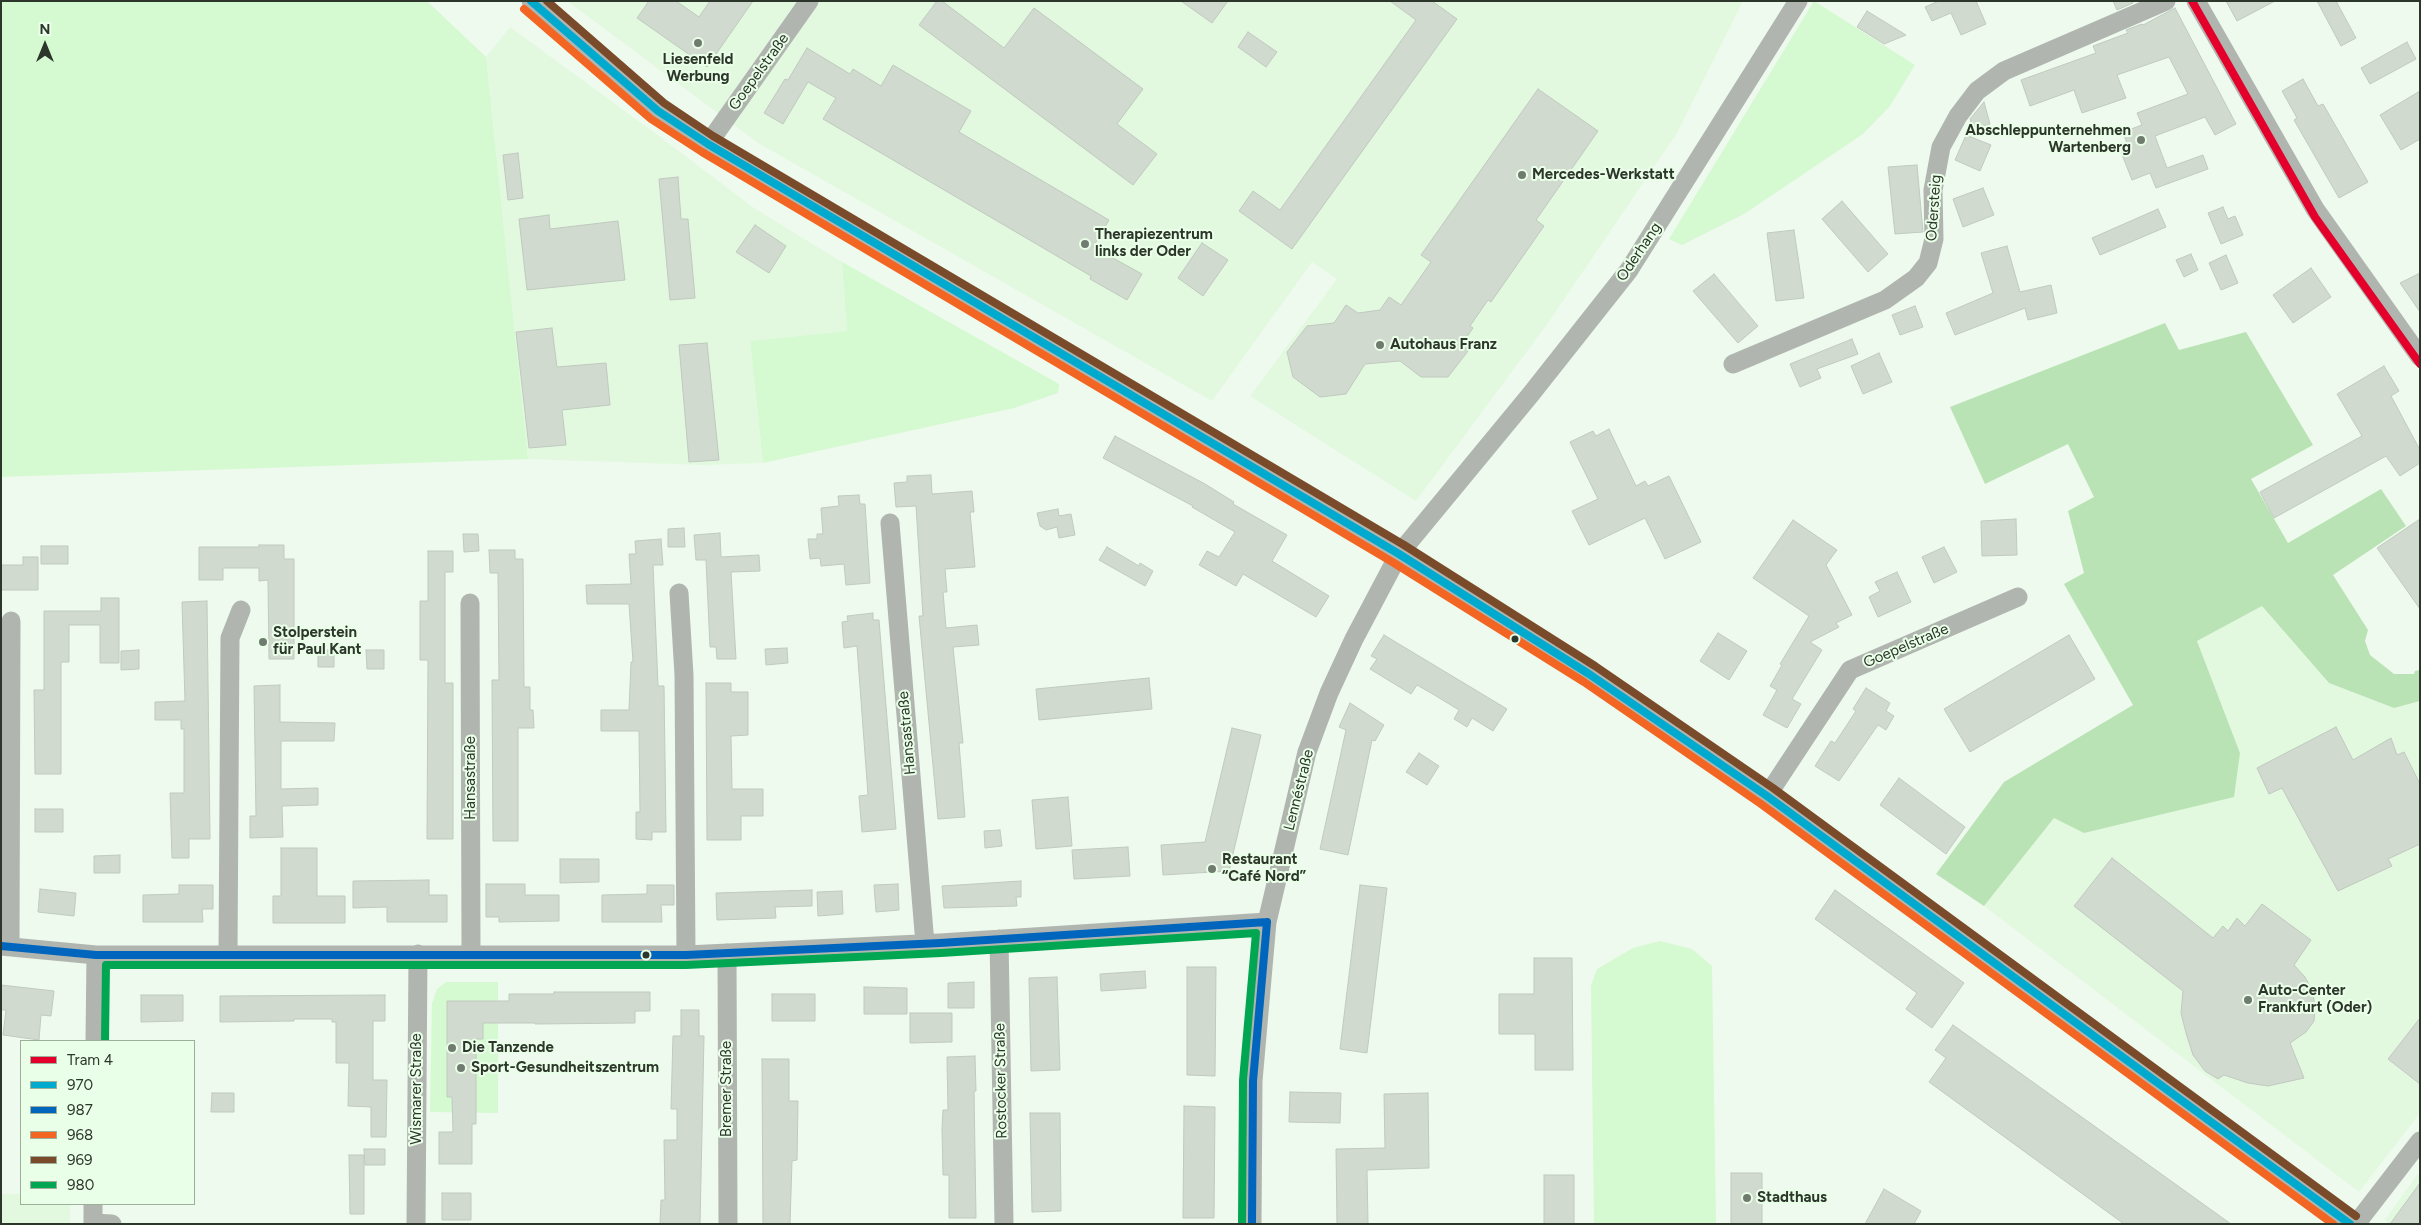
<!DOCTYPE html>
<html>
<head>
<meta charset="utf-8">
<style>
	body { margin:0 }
	#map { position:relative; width:2421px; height:1225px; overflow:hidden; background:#eefaed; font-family:Figtree,sans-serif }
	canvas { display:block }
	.frame { position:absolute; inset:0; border:2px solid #2c362b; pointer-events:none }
	.legend { position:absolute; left:20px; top:1040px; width:175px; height:165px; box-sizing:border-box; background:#eaffe8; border:1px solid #9eaf9c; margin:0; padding:6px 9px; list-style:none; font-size:15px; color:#2c362b }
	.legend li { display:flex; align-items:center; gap:10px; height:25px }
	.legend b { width:25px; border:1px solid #9eaf9c }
	.north { position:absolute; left:20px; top:20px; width:50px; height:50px; -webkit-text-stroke:4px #eaffe8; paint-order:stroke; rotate:0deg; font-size:14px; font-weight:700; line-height:20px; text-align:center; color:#2c362b }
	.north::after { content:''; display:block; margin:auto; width:18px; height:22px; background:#2c362b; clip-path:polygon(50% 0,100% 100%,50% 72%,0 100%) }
</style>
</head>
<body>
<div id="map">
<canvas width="2421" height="1225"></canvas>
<div class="frame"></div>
<ul class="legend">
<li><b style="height:6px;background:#e4002b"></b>Tram 4</li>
<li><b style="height:6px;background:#00a9ce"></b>970</li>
<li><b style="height:6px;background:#0065bd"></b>987</li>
<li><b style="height:6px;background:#f26522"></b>968</li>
<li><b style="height:6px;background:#7a4b2a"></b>969</li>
<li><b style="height:6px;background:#00a651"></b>980</li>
</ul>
<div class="north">N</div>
</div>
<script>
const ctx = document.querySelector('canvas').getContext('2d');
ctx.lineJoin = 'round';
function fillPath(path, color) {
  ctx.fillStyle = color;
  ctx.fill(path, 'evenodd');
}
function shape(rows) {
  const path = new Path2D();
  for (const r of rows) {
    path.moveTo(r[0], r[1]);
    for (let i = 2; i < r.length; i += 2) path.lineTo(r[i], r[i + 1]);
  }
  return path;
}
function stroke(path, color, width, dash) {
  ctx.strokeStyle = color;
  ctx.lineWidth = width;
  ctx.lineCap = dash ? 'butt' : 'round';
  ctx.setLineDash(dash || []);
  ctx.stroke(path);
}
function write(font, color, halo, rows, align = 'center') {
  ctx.font = font + ' Figtree,sans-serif';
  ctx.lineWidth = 4;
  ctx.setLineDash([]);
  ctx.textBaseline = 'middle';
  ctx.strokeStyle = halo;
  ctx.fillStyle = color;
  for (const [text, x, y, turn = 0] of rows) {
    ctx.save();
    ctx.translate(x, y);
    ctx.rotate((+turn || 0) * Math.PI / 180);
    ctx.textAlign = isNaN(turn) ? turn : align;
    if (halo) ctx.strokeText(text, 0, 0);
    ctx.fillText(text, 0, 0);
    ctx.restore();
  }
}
fillPath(shape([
	[567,1,1743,1,1677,133,1548,323,1416,501,1250,396,1337,279,1312,262,1212,401,758,143],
	[510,27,663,139,754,208,842,262,847,331,750,341,763,463,703,465,528,459,486,57],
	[2262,606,2329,683,2394,708,2420,701,2420,1113,2359,1192,1984,906,2054,818,2240,753,2197,641],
	[2417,1175,2420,1175,2420,1224,2389,1224,2385,1220],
	[1,1194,21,1194,21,1204,70,1204,70,1224,1,1224]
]), '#e2f9e0');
fillPath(shape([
	[1,1,427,1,486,57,528,459,1,477],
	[1814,1,1915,65,1890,106,1863,134,1744,214,1682,245,1669,239],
	[842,262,1059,384,1058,393,1014,408,763,463,750,341,847,331],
	[1660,941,1692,949,1712,966,1716,1224,1594,1224,1591,986,1597,969,1633,948],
	[446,982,498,982,498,1113,430,1112,432,1004,437,989]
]), '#d5f9d1');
fillPath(shape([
	[2165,323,2179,350,2246,332,2313,445,2251,479,2288,543,2381,489,2406,526,2333,575,2368,630,2365,641,2370,655,2394,674,2414,674,2415,671,2420,670,2420,701,2394,708,2329,683,2262,606,2197,641,2240,753,2234,797,2084,833,2054,818,1984,906,1936,874,2004,782,2133,705,2064,584,2084,573,2068,511,2094,497,2068,444,1985,484,1950,407]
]), '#b9e3b4');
const building = shape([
	[649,1,676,1,699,17,710,1,753,1,707,67,637,18,649,1],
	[937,1,942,1,1004,48,1034,8,1143,89,1117,124,1157,154,1133,185,919,25,937,1],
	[1181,1,1228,1,1212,23,1181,1],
	[1390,1,1432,1,1457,19,1292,249,1239,211,1253,191,1280,210,1416,20,1390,1],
	[1939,1,1976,1,1986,24,1961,35,1951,13,1932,21,1925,7,1939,1],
	[2113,1,2132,1,2133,3,2117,10,2113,1],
	[2226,1,2275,1,2237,21,2226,1],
	[2317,1,2336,1,2356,38,2341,46,2317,1],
	[2175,8,2236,124,2215,135,2205,117,2155,136,2167,168,2203,155,2208,169,2156,188,2150,173,2132,180,2121,152,2129,149,2123,132,2142,125,2137,113,2188,94,2169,57,2117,75,2126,98,2082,113,2074,90,2030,106,2021,80,2096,53,2093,46,2128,33,2126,30,2142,24,2143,25,2175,8],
	[1867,11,1906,35,1884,44,1857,27,1867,11],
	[1248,32,1277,52,1266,67,1238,47,1248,32],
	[2407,42,2416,59,2370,84,2361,68,2407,42],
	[807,48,850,74,853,69,881,86,893,65,971,111,959,132,1109,220,1093,247,1142,274,1127,300,1090,279,1091,276,823,119,836,98,808,82,783,124,764,113,785,79,788,80,807,48],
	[2303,79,2318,106,2323,104,2368,182,2339,198,2294,120,2297,118,2282,91,2303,79],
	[1538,89,1598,131,1536,220,1544,226,1491,302,1488,300,1470,326,1473,328,1466,338,1468,351,1448,377,1421,377,1400,361,1365,364,1346,394,1320,397,1293,377,1287,352,1307,326,1334,323,1346,305,1358,313,1380,310,1389,297,1401,305,1431,262,1421,255,1538,89],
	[2420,91,2420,139,2401,150,2380,115,2420,91],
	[1984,102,1990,124,1973,129,1970,119,1984,102],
	[1966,135,1991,145,1980,171,1955,160,1966,135],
	[518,153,523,198,508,200,503,155,518,153],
	[1917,165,1923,232,1895,234,1888,167,1917,165],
	[678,177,681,219,688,219,695,298,670,300,659,179,678,177],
	[1983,188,1994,215,1963,227,1953,199,1983,188],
	[1842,201,1888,254,1868,272,1822,219,1842,201],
	[2223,207,2228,219,2235,216,2243,235,2221,244,2208,213,2223,207],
	[2158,209,2166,227,2100,255,2092,238,2158,209],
	[549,215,550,229,618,221,625,280,527,290,519,219,549,215],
	[755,225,786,246,769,273,736,252,755,225],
	[1794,230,1804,298,1776,301,1767,233,1794,230],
	[1202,243,1228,260,1203,296,1178,278,1202,243],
	[2007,246,2020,292,2051,285,2057,313,2028,320,2025,308,1955,335,1946,313,1993,293,1981,253,2007,246],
	[2191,254,2198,270,2184,277,2176,260,2191,254],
	[2226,255,2238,283,2221,290,2209,263,2226,255],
	[2311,268,2331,297,2293,323,2273,295,2311,268],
	[2420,273,2420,312,2400,283,2420,273],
	[1714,274,1758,326,1738,343,1693,291,1714,274],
	[1915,306,1923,327,1900,335,1892,315,1915,306],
	[552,328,557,367,606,363,610,405,562,410,566,445,529,448,516,332,552,328],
	[1852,339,1858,354,1817,369,1821,378,1800,387,1790,364,1852,339],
	[707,343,719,460,689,462,679,345,707,343],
	[1879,353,1892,382,1863,394,1851,366,1879,353],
	[2384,366,2399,391,2391,396,2420,450,2420,463,2400,476,2386,456,2274,518,2260,492,2362,436,2337,394,2384,366],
	[1609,429,1636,486,1645,481,1648,486,1669,476,1701,542,1665,559,1645,518,1589,545,1572,511,1598,499,1570,442,1593,431,1596,436,1609,429],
	[1115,436,1205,484,1234,502,1233,504,1287,535,1272,561,1329,596,1316,617,1243,574,1236,586,1199,565,1207,551,1219,557,1235,532,1192,507,1193,506,1103,458,1115,436],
	[931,475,932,494,972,491,974,512,970,512,975,567,945,569,947,592,943,592,946,628,977,625,979,645,953,647,963,743,959,743,965,817,938,819,919,616,923,616,916,506,896,507,894,483,907,482,907,476,931,475],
	[859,495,860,504,865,504,870,583,846,585,844,564,821,566,820,558,810,559,808,539,817,539,817,534,823,534,821,508,839,506,838,496,859,495],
	[1058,509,1059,516,1071,514,1075,535,1059,538,1057,527,1046,530,1040,526,1037,513,1058,509],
	[2016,519,2017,555,1982,556,1981,521,2016,519],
	[2420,519,2420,609,2377,548,2420,519],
	[1793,520,1837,550,1826,565,1852,615,1836,623,1839,627,1810,642,1822,650,1792,699,1801,704,1787,728,1763,715,1777,690,1770,686,1782,665,1780,664,1809,616,1753,578,1793,520],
	[684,528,685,547,668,547,668,529,684,528],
	[720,533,721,557,759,555,760,571,731,572,736,659,717,659,716,647,710,647,706,560,696,560,694,535,720,533],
	[463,534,478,534,479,551,464,552,463,534],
	[661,539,663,565,653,565,658,686,664,686,666,832,652,832,652,840,636,839,636,812,640,812,639,731,601,731,601,710,629,710,631,662,633,662,629,604,587,604,586,585,631,584,629,554,636,554,635,541,661,539],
	[259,545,284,545,284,559,294,559,294,659,269,659,268,580,259,581,259,568,223,568,223,580,199,580,199,547,259,547,259,545],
	[41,546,68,546,68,564,41,564,41,546],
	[1107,547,1139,566,1140,563,1153,571,1145,586,1099,560,1107,547],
	[1944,547,1957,572,1934,583,1922,557,1944,547],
	[489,550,515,550,515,559,523,559,524,687,530,687,530,710,533,710,534,728,518,728,518,841,493,841,492,680,499,680,498,573,490,573,489,550],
	[428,551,453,551,453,572,445,572,445,683,453,683,453,839,427,839,428,660,420,660,420,601,428,601,428,551],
	[23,557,38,557,38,590,1,590,1,565,23,565,23,557],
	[1897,572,1911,602,1878,617,1869,597,1880,591,1875,582,1897,572],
	[101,598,119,598,119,663,100,663,100,625,69,625,69,662,61,662,61,774,35,774,34,690,44,690,44,611,101,611,101,598],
	[207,601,210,839,189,839,189,858,172,858,170,793,184,793,184,729,181,729,181,720,155,720,155,702,185,701,182,602,207,601],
	[873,613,873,620,879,620,896,829,862,832,859,796,868,795,857,646,844,648,842,622,848,621,847,616,873,613],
	[1718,633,1747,651,1729,680,1700,661,1718,633],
	[1384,635,1507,709,1493,731,1472,718,1467,727,1454,719,1459,710,1431,693,1417,685,1411,694,1370,669,1377,659,1371,656,1384,635],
	[2069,635,2095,679,1970,752,1944,709,2069,635],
	[787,648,788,663,766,665,765,649,787,648],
	[139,650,139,669,121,670,121,651,139,650],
	[318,650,334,650,334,667,318,667,318,650],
	[366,650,384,650,384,669,367,669,366,650],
	[1149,678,1152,709,1039,720,1036,689,1149,678],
	[706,683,731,683,731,692,748,692,748,735,731,736,732,789,763,789,763,816,741,816,741,840,707,840,706,683],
	[280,685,280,722,335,723,334,741,281,741,281,789,318,788,318,805,282,806,283,837,250,838,250,816,256,816,254,686,280,685],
	[1866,688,1890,703,1886,711,1894,716,1886,730,1878,725,1839,781,1815,766,1831,741,1835,743,1856,711,1853,709,1866,688],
	[1350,703,1384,725,1375,741,1372,740,1348,855,1320,849,1346,730,1339,727,1350,703],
	[2336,727,2353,760,2391,738,2397,755,2404,752,2420,784,2420,844,2388,859,2392,866,2338,891,2282,788,2269,794,2257,768,2336,727],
	[1232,728,1261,735,1229,871,1163,875,1161,845,1205,842,1232,728],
	[1419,753,1439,766,1427,785,1406,772,1419,753],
	[1899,778,1965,827,1946,854,1880,805,1899,778],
	[1068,797,1072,846,1036,849,1032,800,1068,797],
	[35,809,63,809,63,832,35,832,35,809],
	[1000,830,1002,846,985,848,984,831,1000,830],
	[1128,847,1130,876,1074,879,1072,850,1128,847],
	[281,848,317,848,317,896,345,896,345,923,273,923,273,896,281,896,281,848],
	[120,855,120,873,94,873,94,856,120,855],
	[2112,858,2213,938,2223,926,2228,931,2237,918,2245,926,2262,904,2311,940,2294,965,2305,977,2313,992,2315,1008,2314,1021,2306,1032,2290,1043,2304,1078,2268,1086,2248,1083,2224,1075,2218,1079,2205,1071,2193,1055,2186,1033,2181,1013,2183,991,2074,906,2112,858],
	[560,859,599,859,599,882,560,883,560,859],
	[429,880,429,895,447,895,447,922,387,922,387,907,353,908,353,881,429,880],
	[1021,881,1021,897,1016,897,1017,906,944,908,942,886,1021,881],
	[486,884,525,884,525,895,559,895,559,921,499,922,499,917,486,917,486,884],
	[898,884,899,910,876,912,874,885,898,884],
	[179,885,213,885,213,909,202,909,203,922,143,922,143,895,179,894,179,885],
	[647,885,674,885,674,905,661,905,662,922,602,922,602,895,647,894,647,885],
	[1360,885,1387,888,1367,1053,1340,1049,1360,885],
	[40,889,76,893,74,916,38,912,40,889],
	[812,890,812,906,775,907,776,918,717,920,716,893,812,890],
	[1835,890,1964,983,1932,1028,1906,1009,1917,993,1815,919,1835,890],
	[842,891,843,914,818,916,817,892,842,891],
	[1534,958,1572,958,1573,1070,1535,1070,1535,1034,1499,1034,1499,994,1534,994,1534,958],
	[1187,967,1216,967,1215,1076,1187,1075,1187,967],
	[1145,971,1146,988,1101,991,1100,974,1145,971],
	[1057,977,1060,1070,1031,1071,1029,978,1057,977],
	[974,982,974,1008,948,1008,948,983,974,982],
	[1,985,54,991,51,1016,41,1015,39,1040,3,1035,6,1010,1,1010,1,985],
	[864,987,907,988,907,1014,864,1014,864,987],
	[554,992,650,992,650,1011,635,1011,635,1023,535,1024,535,1023,483,1023,483,1039,476,1039,476,1124,472,1124,472,1164,439,1164,439,1132,453,1132,452,1097,447,1097,447,1001,509,1001,509,994,554,994,554,992],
	[772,994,815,994,815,1021,772,1021,772,994],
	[141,995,183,995,183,1021,141,1022,141,995],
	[385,995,385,1021,373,1021,373,1080,387,1080,386,1137,371,1137,371,1107,348,1106,349,1063,336,1063,336,1022,332,1022,332,1019,294,1019,294,1021,220,1022,220,996,385,995],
	[681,1010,699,1010,699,1036,704,1036,700,1224,660,1224,661,1200,665,1200,664,1140,677,1140,677,1109,671,1109,672,1072,673,1036,681,1036,681,1010],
	[910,1013,952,1013,952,1042,910,1043,910,1013],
	[2420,1018,2420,1084,2388,1059,2420,1018],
	[1953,1025,2125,1148,2231,1224,2124,1224,1929,1082,1946,1058,1935,1050,1953,1025],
	[975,1056,976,1091,974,1091,976,1218,949,1218,949,1175,943,1175,942,1129,943,1110,948,1110,947,1057,975,1056],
	[762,1059,789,1059,789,1101,798,1101,797,1160,792,1161,790,1224,763,1224,762,1059],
	[1290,1092,1341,1093,1340,1123,1289,1122,1290,1092],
	[212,1093,234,1093,234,1112,211,1112,212,1093],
	[1428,1093,1429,1168,1367,1170,1368,1224,1337,1224,1336,1149,1385,1148,1384,1094,1428,1093],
	[1184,1106,1215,1107,1214,1218,1183,1218,1184,1106],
	[1030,1113,1060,1113,1061,1211,1032,1212,1030,1113],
	[364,1149,385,1149,385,1165,365,1165,364,1149],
	[349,1155,364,1155,364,1214,350,1214,349,1155],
	[1731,1173,1762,1173,1762,1224,1731,1224,1731,1173],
	[1544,1175,1574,1175,1574,1224,1544,1224,1544,1175],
	[2420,1183,2420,1224,2390,1224,2420,1183],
	[1884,1189,1921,1211,1914,1224,1865,1224,1884,1189],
	[442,1193,471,1193,471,1220,442,1220,442,1193]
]);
fillPath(building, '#d0dacf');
stroke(building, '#c0cabf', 1);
stroke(shape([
	[531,1,658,111,708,144,1399,554,1589,674,1767,796,2350,1224],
	[2196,1,2315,209,2420,357],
	[708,144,809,1],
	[1733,364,1885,300,1916,278,1928,263,1934,239,1933,190,1941,147,1958,116,1977,91,2004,71,2166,1],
	[890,523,925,944],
	[679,593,684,675,686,955],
	[470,603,471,954],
	[1767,796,1850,670,2018,597],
	[999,939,1004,1224],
	[1,946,96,955,686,955,940,943,1267,922],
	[10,947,11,621],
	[727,953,728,1224],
	[228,954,230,638,241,610],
	[95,1041,96,955],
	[93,1223,112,1224],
	[93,1224,93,1204],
	[416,1224,418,954],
	[1252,1224,1253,1081,1267,922,1307,752,1329,693,1354,639,1399,554,1531,394,1629,270,1798,1],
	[2356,1224,2420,1141]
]), '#b0b5b0', 19);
stroke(shape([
	[531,1,658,111,708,144,1399,554,1589,674,1767,796,2350,1224]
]), '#00a9ce', 8);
stroke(shape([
	[1,946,96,955,686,955,940,943,1267,922],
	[1252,1224,1253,1081,1267,922]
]), '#0065bd', 8);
stroke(shape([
	[524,9,651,119,702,152,1394,563,1584,682,1761,804,2333,1224]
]), '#f26522', 8);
stroke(shape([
	[547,1,664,103,713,136,1404,545,1595,666,1773,788,2356,1216]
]), '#7a4b2a', 8);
stroke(shape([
	[105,1041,106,965,686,965,941,953,1256,933,1243,1080,1242,1224]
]), '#00a651', 8);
stroke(shape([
	[2192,1,2315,217,2420,364]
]), '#e4002b', 8);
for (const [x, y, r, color] of [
	[698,43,5,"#707b6f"],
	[2141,140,5,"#707b6f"],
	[1522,175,5,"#707b6f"],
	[1085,244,5,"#707b6f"],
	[1380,345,5,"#707b6f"],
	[1515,639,4.5,"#2c362b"],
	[263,642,5,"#707b6f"],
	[1212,869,5,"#707b6f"],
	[646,955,4.5,"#2c362b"],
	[2248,1000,5,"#707b6f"],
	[452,1048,5,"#707b6f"],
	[461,1068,5,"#707b6f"],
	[1747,1198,5,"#707b6f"]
]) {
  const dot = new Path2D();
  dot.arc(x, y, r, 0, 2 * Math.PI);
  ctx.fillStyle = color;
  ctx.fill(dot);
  stroke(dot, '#eaffe8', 2);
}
write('bold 15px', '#2c362b', '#eaffe8', [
	["Liesenfeld",698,60,"center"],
	["Werbung",698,77,"center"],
	["Abschleppunternehmen",2131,131,"right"],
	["Wartenberg",2131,148,"right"],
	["Mercedes-Werkstatt",1532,175],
	["Therapiezentrum",1095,235],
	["links der Oder",1095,252],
	["Autohaus Franz",1390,345],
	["Stolperstein",273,633],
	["für Paul Kant",273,650],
	["Restaurant",1222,860],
	["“Café Nord”",1222,877],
	["Auto-Center",2258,991],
	["Frankfurt (Oder)",2258,1008],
	["Die Tanzende",462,1048],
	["Sport-Gesundheitszentrum",471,1068],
	["Stadthaus",1757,1198]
], 'left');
write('15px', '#2c362b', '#eaffe8', [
	["Goepelstraße",759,72,-54],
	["Odersteig",1934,208,-86],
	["Oderhang",1639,252,-56],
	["Goepelstraße",1906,646,-23],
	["Hansastraße",907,733,-95],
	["Hansastraße",471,778,-90],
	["Lennéstraße",1299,790,-76],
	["Rostocker Straße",1001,1081,-91],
	["Wismarer Straße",417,1089,-90],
	["Bremer Straße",727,1089,-90]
]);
</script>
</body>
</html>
